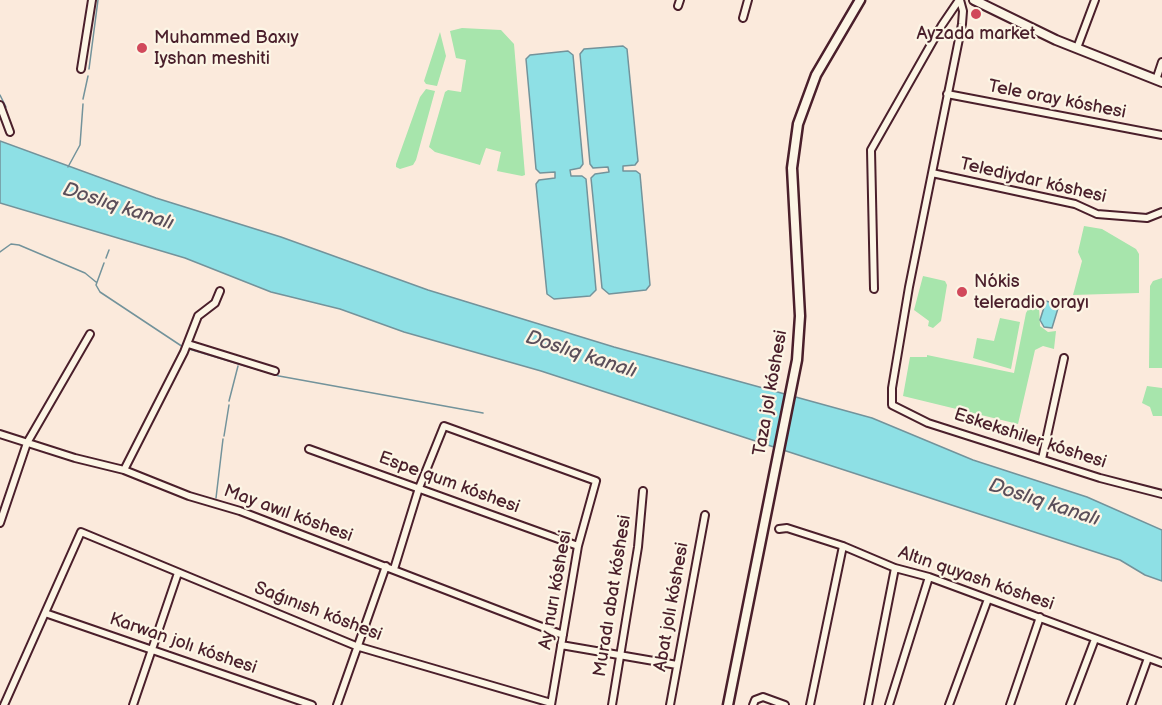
<!DOCTYPE html>
<html>
<head>
<meta charset="utf-8">
<style>
	body { margin:0 }
	canvas { display:block; background:#fbeadc }
</style>
</head>
<body>
<canvas width="1162" height="705"></canvas>
<script>
const ctx = document.querySelector('canvas').getContext('2d');
ctx.lineJoin = 'round';
function fillPath(path, color) {
  ctx.fillStyle = color;
  ctx.fill(path, 'evenodd');
}
function shape(rows) {
  const path = new Path2D();
  for (const r of rows) {
    path.moveTo(r[0], r[1]);
    for (let i = 2; i < r.length; i += 2) path.lineTo(r[i], r[i + 1]);
  }
  return path;
}
function stroke(path, color, width, dash) {
  ctx.strokeStyle = color;
  ctx.lineWidth = width;
  ctx.lineCap = dash ? 'butt' : 'round';
  ctx.setLineDash(dash || []);
  ctx.stroke(path);
}
function write(font, color, halo, rows, align = 'center') {
  ctx.font = font + ' "Balsamiq Sans",sans-serif';
  ctx.lineWidth = 4.5;
  ctx.setLineDash([]);
  ctx.textBaseline = 'middle';
  ctx.strokeStyle = halo;
  ctx.fillStyle = color;
  for (const [text, x, y, turn = 0] of rows) {
    ctx.save();
    ctx.translate(x, y);
    ctx.rotate((+turn || 0) * Math.PI / 180);
    ctx.textAlign = isNaN(turn) ? turn : align;
    if (halo) ctx.strokeText(text, 0, 0);
    ctx.fillText(text, 0, 0);
    ctx.restore();
  }
}
fillPath(shape([
	[462,28,501,30,514,44,525,175,522,176,497,171,501,152,486,148,480,165,435,152,429,147,445,92,448,90,461,92,466,60,456,58,450,31],
	[440,32,446,56,437,86,426,84,424,81],
	[426,89,435,91,416,160,413,165,400,169,396,167,396,164,420,97],
	[1084,226,1102,229,1136,249,1139,254,1139,293,1073,295,1082,261,1078,252],
	[923,276,945,281,947,285,941,321,933,328,928,326,929,321,914,310],
	[1162,278,1162,368,1149,368,1150,286,1153,281],
	[1030,306,1039,306,1040,326,1048,332,1056,331,1054,349,1043,346,1035,350,1018,424,903,396,910,357,927,357,927,355,1014,373,1026,313],
	[1000,318,1020,322,1011,369,973,358,977,338,994,341],
	[1147,386,1162,388,1162,416,1153,416,1150,407,1142,403]
]), '#a7e5ac');
const water = shape([
	[623,46,627,49,638,161,635,165,623,166,623,171,636,171,640,174,650,285,646,290,609,294,602,288,591,178,595,174,609,172,608,167,593,168,590,164,580,54,584,49,623,46],
	[568,51,573,55,583,164,580,168,570,170,571,176,582,176,586,179,596,290,590,296,554,299,547,294,536,184,539,180,555,178,555,172,540,173,536,169,526,59,530,55,568,51],
	[0,141,156,198,281,237,428,290,614,347,872,418,973,460,1087,497,1162,530,1162,581,1145,575,1120,560,541,371,404,332,340,309,271,292,185,258,0,203,0,141],
	[1046,301,1059,305,1052,328,1044,327,1040,320,1046,301]
]);
fillPath(water, '#8ee0e5');
stroke(water, '#73939b', 1.5);
stroke(shape([
	[89,69,98,0],
	[0,95,6,107],
	[83,99,88,76],
	[68,167,80,145,83,104],
	[0,252,11,244,19,245,85,273,96,282],
	[106,258,109,250],
	[104,263,96,285,100,292,183,347],
	[189,349,279,376,483,413],
	[229,401,238,366],
	[224,436,229,405],
	[216,498,223,439]
]), '#73939b', 1.5);
const minor = shape([
	[960,0,963,11,962,24,909,287,892,388,892,405,928,423,1100,478,1162,494],
	[678,6,680,0],
	[743,18,748,0],
	[1077,48,1095,0],
	[81,69,92,0],
	[1156,80,1162,62],
	[947,94,1162,135],
	[0,105,10,132],
	[932,173,1075,204,1097,214,1147,218,1162,212],
	[874,289,871,150,942,25,959,0],
	[188,344,275,371],
	[0,434,75,458,124,470,189,496,240,511,563,635],
	[309,449,578,546],
	[1042,459,1064,358],
	[124,470,184,352,198,316,215,303,220,291],
	[0,523,27,443,90,334],
	[779,529,787,528,843,546,895,568,929,577,1162,663],
	[394,569,419,488,444,426,596,481,578,546,551,705],
	[45,613,312,705],
	[561,645,677,665],
	[4,705,81,532,356,646,551,703],
	[133,705,178,573],
	[337,705,386,566],
	[612,705,638,547,643,491],
	[670,705,705,515],
	[753,705,755,700,763,697,785,705],
	[810,705,843,546],
	[868,705,895,568],
	[889,705,929,577],
	[949,705,988,599],
	[1010,705,1040,617],
	[1070,705,1095,639],
	[1131,705,1148,658]
]);
const tertiary = shape([
	[974,0,1056,40,1162,82]
]);
const secondary = shape([
	[728,705,797,360,800,316,792,168,798,124,816,75,860,0]
]);
stroke(minor, '#4a1f2b', 10);
stroke(tertiary, '#4a1f2b', 12);
stroke(secondary, '#4a1f2b', 13);
stroke(minor, '#fcf5e5', 6);
stroke(tertiary, '#fcf5e5', 8);
stroke(secondary, '#fcf5e5', 8);
for (const [x, y, r, color] of [
	[976,14,6,"#d1495b"],
	[142,48,6,"#d1495b"],
	[962,292,6,"#d1495b"]
]) {
  const dot = new Path2D();
  dot.arc(x, y, r, 0, 2 * Math.PI);
  ctx.fillStyle = color;
  ctx.fill(dot);
  stroke(dot, '#fcf5e5', 2);
}
write('18px', '#4a1f2b', '#fcf5e5', [
	["Ayzada market",976,34,"center"],
	["Muhammed Baxıy",154,38],
	["Iyshan meshiti",154,59],
	["Nókis",974,282],
	["teleradio orayı",974,303]
], 'left');
write('18px', '#4a1f2b', '#fcf5e5', [
	["Tele oray kóshesi",1057,100,11],
	["Telediydar kóshesi",1033,181,13],
	["Taza jol kóshesi",771,393,-80],
	["Eskekshiler kóshesi",1030,439,18],
	["Espe qum kóshesi",449,483,20],
	["May awıl kóshesi",288,514,20],
	["Altın quyash kóshesi",976,579,19],
	["Ay nurı kóshesi",556,590,-80],
	["Muradı abat kóshesi",613,596,-81],
	["Abat jolı kóshesi",672,607,-80],
	["Saǵınısh kóshesi",318,612,21],
	["Karwan jolı kóshesi",183,644,19]
]);
write('italic 20px', '#5b4f5a', '#fcf5e5', [
	["Doslıq kanalı",118,207,18],
	["Doslıq kanalı",581,355,18],
	["Doslıq kanalı",1044,503,18]
]);
</script>
</body>
</html>
